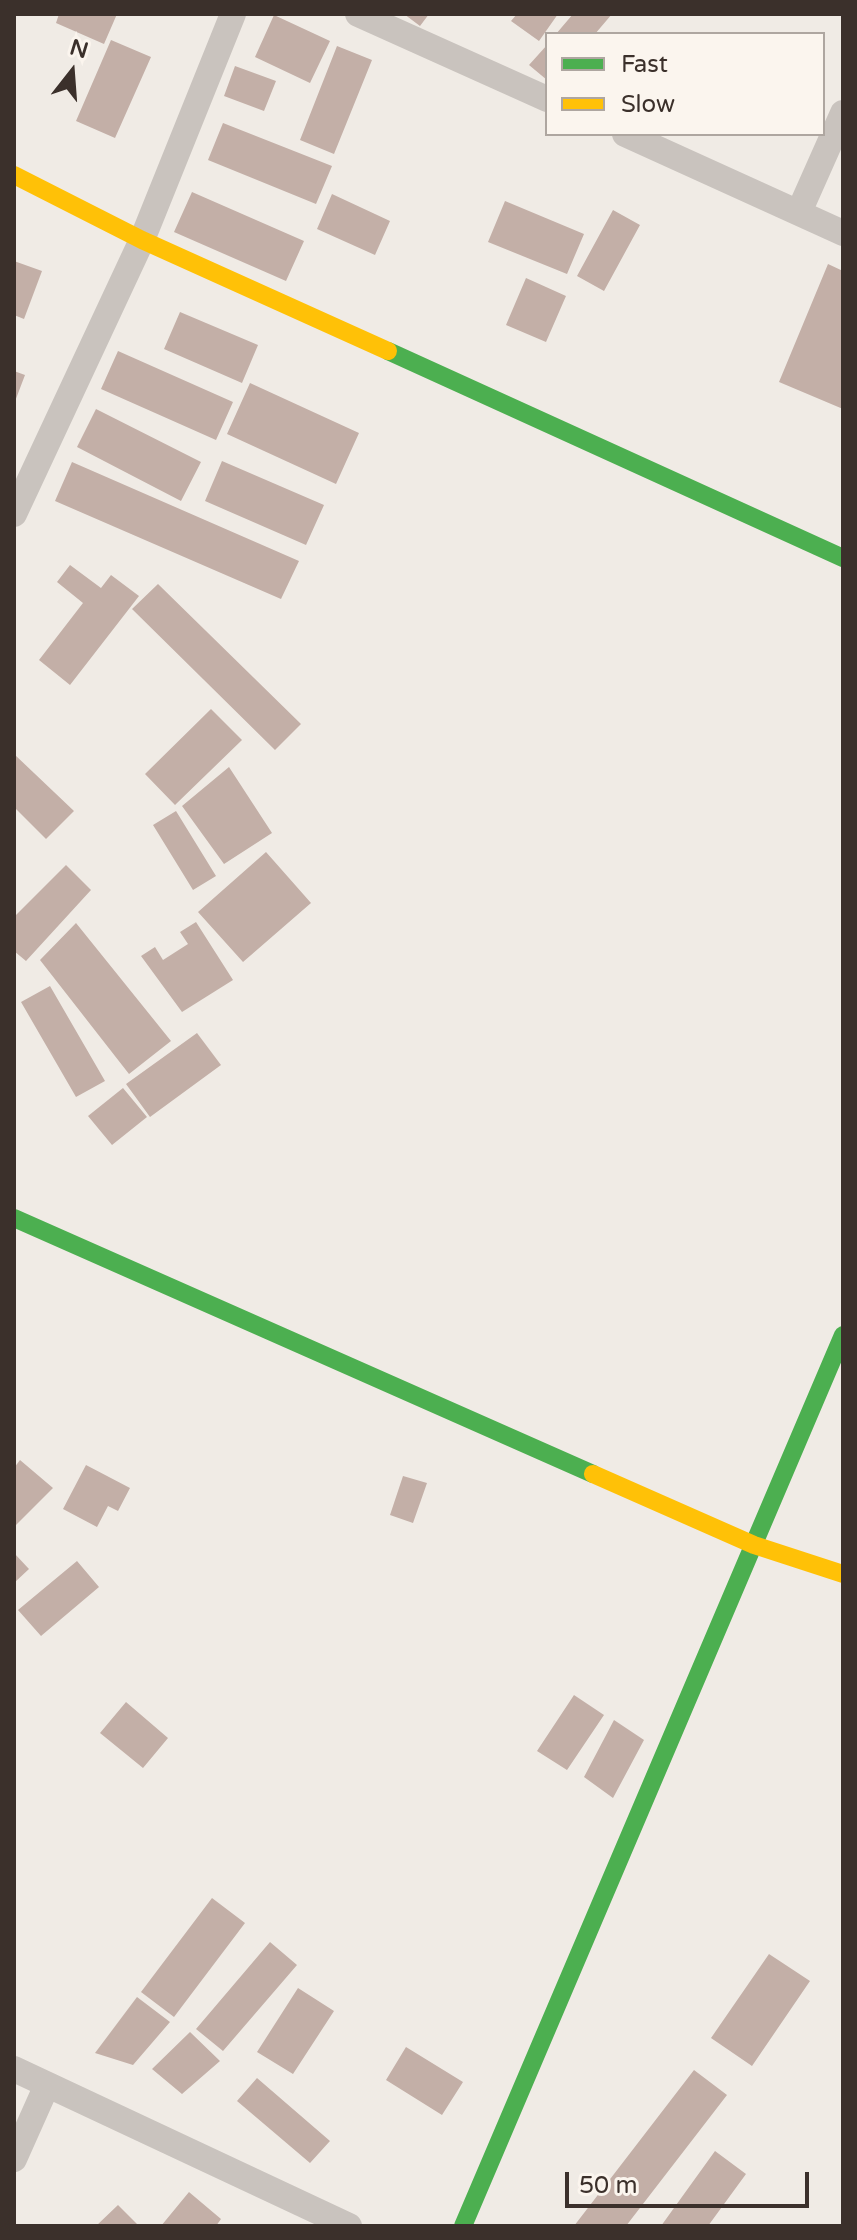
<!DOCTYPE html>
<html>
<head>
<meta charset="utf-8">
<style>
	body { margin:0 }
	#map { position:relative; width:857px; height:2240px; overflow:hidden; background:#f0ebe5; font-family:"Varela Round",sans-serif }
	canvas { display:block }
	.frame { position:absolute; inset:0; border:16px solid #3b302b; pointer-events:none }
	.legend { position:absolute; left:545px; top:32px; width:280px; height:104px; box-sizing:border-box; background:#fbf5ee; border:2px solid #aea6a0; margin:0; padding:10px 14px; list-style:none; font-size:24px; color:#3b302b }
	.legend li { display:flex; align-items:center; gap:16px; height:40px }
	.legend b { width:40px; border:2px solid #aea6a0 }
	.north { position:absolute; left:32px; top:32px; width:80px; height:80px; -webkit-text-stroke:6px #fbf5ee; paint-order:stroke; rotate:17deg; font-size:22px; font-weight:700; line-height:32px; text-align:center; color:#3b302b }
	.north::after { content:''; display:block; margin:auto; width:28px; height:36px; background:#3b302b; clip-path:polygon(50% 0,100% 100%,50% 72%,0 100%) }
	.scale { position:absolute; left:565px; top:2172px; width:244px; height:36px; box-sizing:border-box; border:4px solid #3b302b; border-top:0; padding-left:10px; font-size:24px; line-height:28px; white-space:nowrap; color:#3b302b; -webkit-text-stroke:6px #fbf5ee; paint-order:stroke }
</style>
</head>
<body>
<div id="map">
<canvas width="857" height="2240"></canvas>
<div class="frame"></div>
<ul class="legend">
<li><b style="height:10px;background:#4caf50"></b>Fast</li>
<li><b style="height:10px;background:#ffc107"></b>Slow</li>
</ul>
<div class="north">N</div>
<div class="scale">50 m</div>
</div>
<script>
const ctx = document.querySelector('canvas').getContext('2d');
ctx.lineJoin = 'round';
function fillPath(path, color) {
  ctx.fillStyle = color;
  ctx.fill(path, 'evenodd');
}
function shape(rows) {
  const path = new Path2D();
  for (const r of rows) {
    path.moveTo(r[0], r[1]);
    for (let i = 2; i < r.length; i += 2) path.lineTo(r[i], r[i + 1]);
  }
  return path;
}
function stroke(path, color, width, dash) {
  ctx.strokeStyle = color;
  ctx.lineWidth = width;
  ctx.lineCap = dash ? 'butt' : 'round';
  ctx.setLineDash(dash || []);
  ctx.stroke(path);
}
fillPath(shape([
	[59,14,117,14,104,44,56,23],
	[404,14,429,14,420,26],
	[517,14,558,14,539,41,511,21],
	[573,14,612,14,595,34,556,34],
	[274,15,330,41,310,83,255,57],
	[111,40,151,57,115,138,76,121],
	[547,45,547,80,529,65],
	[337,46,372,60,334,154,300,140],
	[235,66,276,81,264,111,224,96],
	[223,123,332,166,316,204,208,160],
	[192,192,304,241,286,281,174,232],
	[332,194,390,221,375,255,317,229],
	[505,201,584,234,567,274,488,242],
	[613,210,640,225,604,291,577,276],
	[14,261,42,271,24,319,14,315],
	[828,264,843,271,843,409,779,382],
	[526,278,566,296,546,342,506,325],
	[180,312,258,345,242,383,164,349],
	[118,351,233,402,216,440,101,389],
	[14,371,25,375,14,404],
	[250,383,359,433,336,484,227,434],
	[96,409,201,462,181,501,77,447],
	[222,461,324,505,306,545,205,501],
	[72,462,299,561,281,599,55,501],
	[70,565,101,588,111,575,139,596,70,685,39,660,83,603,57,582],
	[158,584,301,724,275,750,132,609],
	[211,709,242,740,175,805,145,774],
	[14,754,74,811,46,839,14,807],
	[229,767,272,833,224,864,182,806],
	[176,811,216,876,193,890,153,825],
	[266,852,311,903,243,962,198,912],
	[66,865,91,890,26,961,14,951,14,917],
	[196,922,233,980,182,1012,141,956,155,947,163,960,188,944,180,932],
	[76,923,171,1041,129,1074,40,960],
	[50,986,105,1081,76,1097,21,1002],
	[197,1033,221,1065,150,1117,126,1084],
	[123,1088,147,1117,112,1145,88,1116],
	[20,1460,53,1488,14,1527,14,1468],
	[86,1465,130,1488,118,1511,108,1506,97,1527,63,1509],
	[403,1476,427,1483,413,1523,390,1515],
	[14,1553,29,1569,14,1583],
	[77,1561,99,1587,41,1636,18,1610],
	[574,1695,604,1715,567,1770,537,1751],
	[126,1702,168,1738,143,1768,100,1733],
	[614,1720,644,1740,613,1798,584,1777],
	[212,1898,245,1923,174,2017,141,1992],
	[270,1942,297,1965,223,2051,196,2029],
	[769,1954,810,1981,752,2066,711,2038],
	[298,1988,334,2011,293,2074,257,2052],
	[137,1997,170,2022,133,2065,95,2053],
	[190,2032,220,2061,182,2094,152,2069],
	[406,2047,463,2082,442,2115,386,2080],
	[694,2070,727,2095,626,2226,574,2226],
	[257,2078,330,2141,310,2163,237,2101],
	[715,2151,746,2174,708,2226,661,2226],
	[189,2192,221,2219,216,2226,161,2226],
	[118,2205,139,2226,96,2226]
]), '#c3afa7');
stroke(shape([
	[358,14,547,99],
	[625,134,843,233],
	[799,212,843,113],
	[14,514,142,240,233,14],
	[14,2069,349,2226],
	[14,2159,47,2085]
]), '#c9c3be', 26);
stroke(shape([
	[388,351,843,558],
	[14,1218,593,1474],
	[463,2226,843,1335]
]), '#4caf50', 18);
stroke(shape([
	[14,175,142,240,388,351],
	[593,1474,754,1545,843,1574]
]), '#ffc107', 18);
</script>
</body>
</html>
